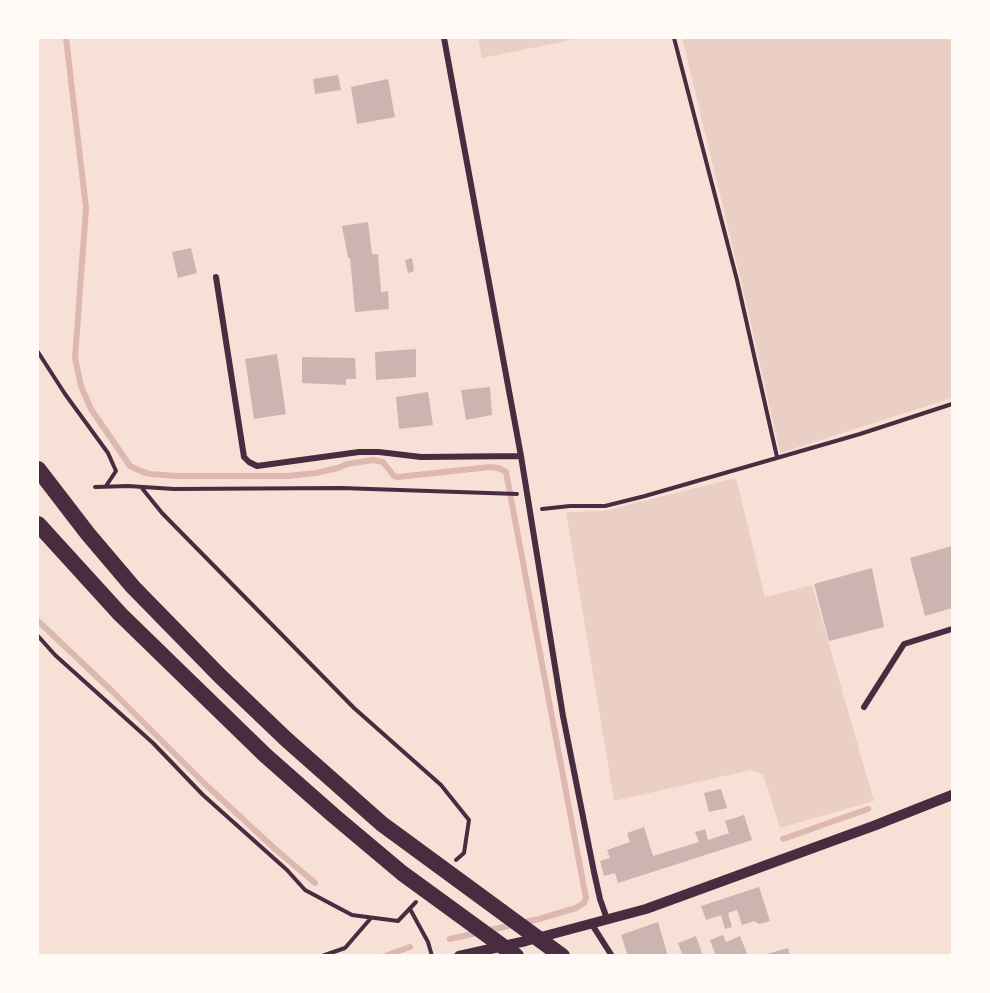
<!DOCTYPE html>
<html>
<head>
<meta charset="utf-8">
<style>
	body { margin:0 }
	#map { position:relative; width:990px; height:993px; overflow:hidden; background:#f7e1d7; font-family:"IBM Plex Serif",serif }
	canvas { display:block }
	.frame { position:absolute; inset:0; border:39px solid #fffaf5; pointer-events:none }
</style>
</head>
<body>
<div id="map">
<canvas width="990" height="993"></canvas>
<div class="frame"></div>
</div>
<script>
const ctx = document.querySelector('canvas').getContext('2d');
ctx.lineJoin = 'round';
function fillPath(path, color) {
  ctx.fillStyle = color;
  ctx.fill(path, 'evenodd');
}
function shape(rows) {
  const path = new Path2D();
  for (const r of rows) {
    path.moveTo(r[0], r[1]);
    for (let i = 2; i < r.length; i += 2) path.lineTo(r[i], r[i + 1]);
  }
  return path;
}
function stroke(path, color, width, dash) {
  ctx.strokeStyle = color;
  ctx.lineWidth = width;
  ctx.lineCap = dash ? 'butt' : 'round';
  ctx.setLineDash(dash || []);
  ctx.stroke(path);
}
fillPath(shape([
	[478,38,582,38,482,58],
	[682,38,952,38,952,398,780,453,745,298],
	[736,478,765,597,812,585,874,801,780,828,763,774,751,770,614,801,566,512,603,511]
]), '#ebcfc5');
stroke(shape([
	[66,38,86,208,75,358,81,386,91,409,130,466,143,472,150,474,177,476,288,476,316,473,338,468,347,464,373,460,383,462,394,476,398,477,490,467,498,468,506,472,586,898,584,903,576,908,539,919,450,939],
	[38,621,113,692,205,784,274,848,315,883],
	[783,839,868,809],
	[385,956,410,947]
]), '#dcb8b0', 6);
fillPath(shape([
	[338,75,341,90,315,94,313,79],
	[388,79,395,117,357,124,351,87],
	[368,222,372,254,378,254,381,292,388,291,389,309,355,312,350,258,348,258,342,226],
	[191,248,197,273,178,278,172,252],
	[412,258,414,271,408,273,405,260],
	[416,349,416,377,376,380,375,352],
	[277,354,286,414,254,419,245,359],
	[302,357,355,358,356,379,346,379,346,385,302,383],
	[490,387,492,415,466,420,461,390],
	[428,392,433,425,399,429,396,397],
	[952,546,952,608,925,616,910,558],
	[872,568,884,627,829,641,814,584],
	[721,789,727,808,709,812,704,793],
	[744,815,752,840,618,883,615,873,604,876,600,861,610,858,607,850,630,842,627,833,644,827,653,856,699,842,695,832,705,829,708,840,729,833,725,821],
	[759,887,770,921,759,924,754,921,742,925,737,910,728,913,732,927,725,929,721,915,706,920,701,906],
	[658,922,668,956,628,956,621,935],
	[723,935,726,942,740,936,748,956,731,956,730,954,726,956,716,956,710,940],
	[696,936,703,956,683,956,678,943],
	[788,948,790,956,763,956,763,955]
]), '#ccb4b1');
stroke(shape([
	[674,38,737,280,777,457],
	[38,352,65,394,108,453,116,471,106,486],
	[95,487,128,486,174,489,341,488,517,494],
	[141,487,162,513,354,708,441,785,469,820,464,853,456,860],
	[542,509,570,506,605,506,645,496,860,434,952,404],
	[38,636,55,655,153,743,203,795,287,870,305,890,352,915,398,921,416,902],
	[410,909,428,942,432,956],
	[322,956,345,948,371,918]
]), '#4a2c40', 4);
stroke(shape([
	[444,38,521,456,563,716,594,872,600,899,607,919],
	[216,277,244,457,249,462,257,466,359,452,379,452,421,457,521,456],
	[864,707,904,644,952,629],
	[591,923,612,956]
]), '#4a2c40', 6);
stroke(shape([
	[459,956,526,941,646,909,876,825,952,795]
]), '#4a2c40', 10);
stroke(shape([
	[38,469,88,534,133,587,220,676,287,740,382,824,562,956],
	[38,524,120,614,265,755,333,815,402,873,516,956]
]), '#4a2c40', 16);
</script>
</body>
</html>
